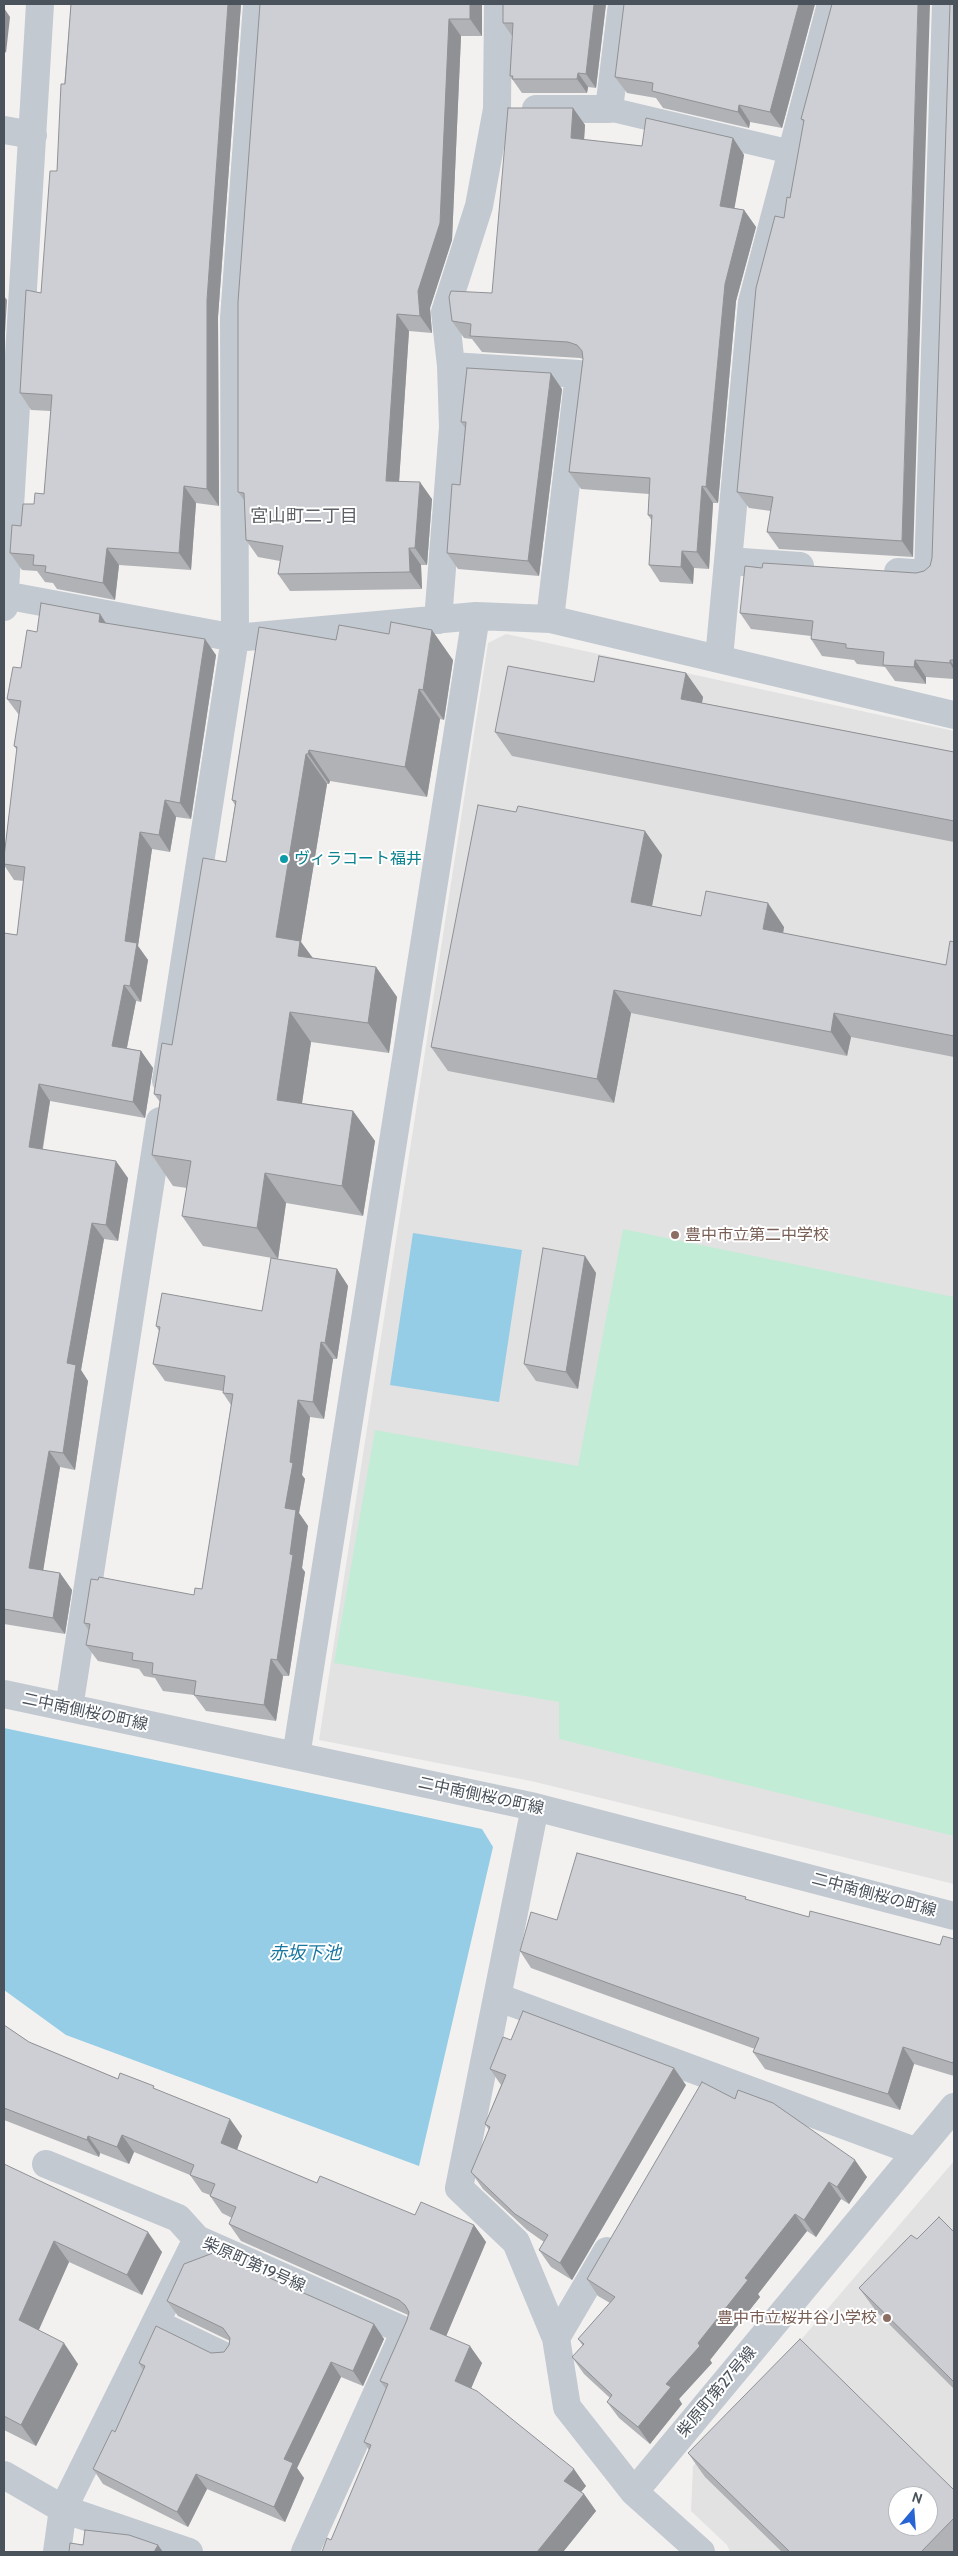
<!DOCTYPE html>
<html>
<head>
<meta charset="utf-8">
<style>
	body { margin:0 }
	#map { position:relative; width:958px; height:2556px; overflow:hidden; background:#f2f1f0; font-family:Cabin,sans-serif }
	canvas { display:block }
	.frame { position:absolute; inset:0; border:5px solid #4a525c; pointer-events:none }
	.north { position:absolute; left:888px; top:2486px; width:50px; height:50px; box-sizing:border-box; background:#fff; border:1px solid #b7babe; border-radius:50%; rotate:18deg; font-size:14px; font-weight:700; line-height:20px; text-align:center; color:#4a525c }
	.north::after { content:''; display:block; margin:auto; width:18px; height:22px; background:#2964d4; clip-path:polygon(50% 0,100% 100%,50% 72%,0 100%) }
</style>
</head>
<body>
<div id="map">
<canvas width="958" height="2556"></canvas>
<div class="frame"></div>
<div class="north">N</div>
</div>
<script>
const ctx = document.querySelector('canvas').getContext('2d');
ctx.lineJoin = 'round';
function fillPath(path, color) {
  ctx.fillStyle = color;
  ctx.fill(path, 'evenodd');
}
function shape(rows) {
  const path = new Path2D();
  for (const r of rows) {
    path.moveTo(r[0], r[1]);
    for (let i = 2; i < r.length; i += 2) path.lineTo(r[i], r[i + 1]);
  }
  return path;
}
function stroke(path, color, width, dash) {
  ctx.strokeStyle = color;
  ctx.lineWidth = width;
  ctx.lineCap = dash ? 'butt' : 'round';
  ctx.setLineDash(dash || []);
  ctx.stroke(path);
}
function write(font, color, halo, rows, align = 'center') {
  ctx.font = font + ' Cabin,"Noto Sans JP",sans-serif';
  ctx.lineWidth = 4;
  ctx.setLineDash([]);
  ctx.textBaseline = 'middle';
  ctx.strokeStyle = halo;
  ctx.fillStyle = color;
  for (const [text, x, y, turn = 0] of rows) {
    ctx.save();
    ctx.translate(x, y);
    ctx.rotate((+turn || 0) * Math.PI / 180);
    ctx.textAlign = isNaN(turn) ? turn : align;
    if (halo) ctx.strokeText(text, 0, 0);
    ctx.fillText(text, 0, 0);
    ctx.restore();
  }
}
fillPath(shape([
	[506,634,954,731,954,1884,531,1781,319,1740,488,643],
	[954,2161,954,2552,730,2552,727,2545,691,2511,693,2466],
	[898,2496,928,2496,928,2526,898,2526]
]), '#e3e2e2');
fillPath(shape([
	[623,1229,954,1297,954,1836,559,1739,559,1702,334,1663,375,1430,578,1466]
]), '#c3ecd7');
fillPath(shape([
	[413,1233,522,1250,499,1402,390,1385],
	[4,1728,482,1829,493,1847,419,2166,66,2035,4,1990]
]), '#94cde5');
stroke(shape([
	[609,109,791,152],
	[156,2321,227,2355]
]), '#c2c9d1', 24);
stroke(shape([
	[536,109,609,109,622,4],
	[4,130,33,135],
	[451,366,579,374,550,619],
	[728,561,800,566],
	[898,572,928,574,946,4],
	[4,595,235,638,476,616,550,619,954,715],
	[4,607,40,4],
	[438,620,453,427,451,366,445,312,479,206,497,109,498,4],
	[719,658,752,302,831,4],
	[166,1081,235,638,234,318,257,4],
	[4,1694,535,1807,954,1916],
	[69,1708,160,1121],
	[296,1756,476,616],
	[535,1807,459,2188,516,2242,556,2338,567,2407,634,2492,701,2552],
	[497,1997,917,2152],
	[46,2164,178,2218,197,2239],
	[556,2338,607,2251],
	[4,2475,63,2509,189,2552],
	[634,2492,954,2107],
	[57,2552,63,2509,197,2239,405,2331,305,2552]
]), '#c2c9d1', 28);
fillPath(shape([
	[71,4,241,4,218,317,219,506,196,503,191,570,119,565,115,600,57,589,53,583,45,582,37,571,22,570,10,553,21,526,34,504,44,494,51,411,31,410,20,393,41,293,57,171],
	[260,4,482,4,482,36,461,36,452,240,430,308,432,333,409,331,399,481,432,499,427,565,421,565,422,589,290,591,278,574,280,561,258,557,246,540,244,500,238,492],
	[606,4,596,88,588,87,587,93,522,93,510,76,512,36,503,23],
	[815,4,782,128,750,122,749,128,663,108,656,98,627,93,615,77],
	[832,4,913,557,779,549,767,532,771,511,749,508,737,492,784,218,790,198,804,123,801,119],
	[954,4,954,679,926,677,926,684,895,681,885,667,857,664,854,660,822,656,811,639,811,636,751,629,740,613,762,568,916,573,924,571,930,566,932,558],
	[573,108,585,125,584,140,642,146,733,138,744,155,734,208,744,210,756,227,736,301,718,503,713,503,709,569,694,568,693,584,660,582,649,565,652,521,648,515,649,494,581,489,569,472,583,359,580,358,482,352,472,339,464,338,452,321,492,293],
	[562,389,539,576,458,569,447,553,460,485,465,428,461,422],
	[100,614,106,623,216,655,191,819,176,817,170,852,152,849,138,946,148,960,141,1002,136,1001,127,1048,141,1051,153,1068,145,1118,50,1101,43,1149,128,1178,118,1241,104,1239,81,1370,88,1381,75,1470,60,1467,43,1570,60,1573,72,1590,65,1634,4,1624,4,933,17,935,24,881,14,880,4,865,4,857,17,750,14,746,19,715,7,699,37,632],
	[259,627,453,660,444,720,440,719,427,797,330,781,329,784,327,784,301,942,313,958,376,967,397,997,389,1053,311,1042,302,1103,353,1111,375,1141,363,1216,286,1203,278,1259,203,1246,182,1216,187,1188,173,1186,152,1155,160,1102,154,1094,172,1045,226,862,235,805,232,800],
	[686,673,703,697,702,703,954,752,954,842,512,756,495,732,594,682],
	[662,855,652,906,701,916,784,927,783,933,946,965,954,942,954,1057,851,1037,847,1056,631,1013,614,1103,448,1071,431,1047],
	[585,1256,596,1273,578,1389,536,1381,524,1364],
	[337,1269,348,1286,337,1359,333,1359,324,1419,310,1417,302,1475,305,1479,299,1513,308,1526,302,1568,305,1572,289,1676,283,1676,276,1721,206,1711,194,1695,163,1691,155,1678,144,1676,139,1669,98,1661,86,1645,89,1631,84,1623,194,1595,202,1589,231,1405,223,1393,223,1391,165,1381,153,1364,159,1331,156,1326,262,1311],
	[747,1900,809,1917,940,1945,954,1939,954,2076,914,2064,900,2110,765,2069,753,2052,755,2049,531,1968,520,1951,557,1920],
	[4,2025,29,2042,118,2079,157,2090,242,2136,237,2150,317,2183,415,2215,474,2225,486,2242,446,2336,482,2363,471,2388,586,2486,581,2492,584,2494,596,2511,563,2552,322,2552,331,2540,369,2450,364,2442,386,2389,380,2381,407,2320,408,2315,241,2241,229,2224,232,2218,222,2213,210,2196,210,2195,202,2192,190,2175,134,2152,129,2164,100,2153,99,2157,4,2120],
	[511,2040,686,2085,572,2280,551,2267,539,2250,544,2242,527,2230,483,2189,471,2172,489,2130,485,2124,501,2085,490,2069],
	[735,2099,867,2177,849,2204,841,2199,816,2237,807,2231,758,2294,760,2297,710,2360,712,2363,679,2399,682,2404,650,2444,619,2418,607,2402,610,2398,584,2374,572,2357,583,2346,578,2339,610,2303,598,2296,587,2279],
	[4,2164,162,2252,142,2295,69,2262,38,2330,78,2364,36,2446,4,2430],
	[954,2232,954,2389,876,2311,859,2288,917,2239],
	[167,2301,374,2324,384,2339,363,2386,341,2377,297,2468,304,2478,285,2522,207,2489,188,2527,103,2484,93,2469,115,2432,143,2370,139,2363,211,2353,224,2352,229,2345,230,2341,178,2316],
	[688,2453,954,2490,954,2552,782,2552,705,2477]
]), '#b1b2b6');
fillPath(shape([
	[228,4,241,4,218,317,219,506,207,489,207,300],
	[470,4,482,4,482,36,470,19],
	[594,4,606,4,596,88,586,74],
	[799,4,815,4,782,128,770,112],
	[918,4,930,4,913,557,902,541],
	[4,8,10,17,6,53,4,50],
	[449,19,461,36,452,240,430,308,432,333,420,316,418,291],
	[578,73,588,87,587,93,577,79],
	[739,105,750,122,749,128,738,112],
	[573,108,585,125,583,155,571,138],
	[733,138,744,155,732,222,720,206],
	[744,210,756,227,736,301,718,503,706,487,725,284],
	[4,296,7,300,4,349],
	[397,314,409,331,398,498,386,481],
	[551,373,562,389,539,576,528,561],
	[420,482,432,499,427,565,415,548],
	[184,486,196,503,191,570,179,553],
	[702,486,713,503,709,569,697,552],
	[107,548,119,565,115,600,103,583],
	[409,548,421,565,422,589,410,572],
	[682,551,694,568,693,584,681,567],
	[100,614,111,631,99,622],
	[432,630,453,660,444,720,423,690],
	[205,639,216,655,191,819,180,803],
	[915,660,926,677,926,684,914,667],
	[950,660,954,666,954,670,950,663],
	[686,673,703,697,698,723,681,699],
	[419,689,440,719,427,797,405,767],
	[309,750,330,781,329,784,308,754],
	[306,754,327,784,301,942,322,971,319,986,276,937],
	[165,800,176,817,170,852,159,835],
	[645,831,662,855,648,926,631,902],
	[140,832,152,849,138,946,148,960,141,1002,130,986,125,941],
	[768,903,784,927,780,952,763,929],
	[376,967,397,997,389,1053,368,1023],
	[124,985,136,1001,124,1062,112,1046],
	[614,990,631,1013,614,1103,597,1079],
	[290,1012,311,1042,298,1130,277,1100],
	[834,1013,851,1037,847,1056,831,1032],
	[141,1051,153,1068,145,1118,133,1102],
	[39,1084,50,1101,40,1163,29,1147],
	[353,1111,375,1141,363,1216,342,1186],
	[116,1161,128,1178,118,1241,106,1225],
	[265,1173,286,1203,278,1259,257,1228],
	[92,1223,104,1239,81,1370,88,1381,75,1470,63,1453,67,1363],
	[585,1256,596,1273,578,1389,566,1372],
	[337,1269,348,1286,337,1359,325,1343],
	[321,1342,333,1359,324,1419,313,1402],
	[298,1400,310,1417,302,1475,305,1479,299,1513,308,1526,302,1568,305,1572,289,1676,277,1660,290,1554,285,1508,290,1462],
	[49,1451,60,1467,41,1584,29,1568],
	[60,1573,72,1590,65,1634,53,1618],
	[271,1659,283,1676,276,1721,264,1705],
	[903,2047,914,2064,900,2110,888,2094],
	[674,2068,686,2085,572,2280,560,2263],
	[230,2119,242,2136,233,2160,221,2143],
	[122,2135,134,2152,129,2164,117,2147],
	[88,2136,100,2153,99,2157,87,2140],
	[855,2160,867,2177,849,2204,837,2187],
	[829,2182,841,2199,816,2237,804,2220],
	[795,2214,807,2231,758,2294,760,2297,710,2360,712,2363,679,2399,682,2404,650,2444,638,2427,666,2384,698,2343,745,2278],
	[474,2225,486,2242,442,2346,430,2329],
	[148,2232,162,2252,142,2295,127,2275],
	[54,2241,69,2262,34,2341,19,2320],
	[374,2324,384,2339,363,2386,353,2371],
	[64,2343,78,2364,36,2446,21,2425],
	[470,2346,482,2363,467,2398,455,2381],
	[331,2362,341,2377,297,2468,304,2478,285,2522,274,2507,284,2459],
	[574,2469,586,2486,576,2498,564,2481],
	[196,2474,207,2489,188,2527,177,2512],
	[584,2494,596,2511,563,2552,537,2552],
	[158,2545,163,2552,154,2552]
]), '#909194');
const building = shape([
	[71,4,228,4,207,300,207,489,184,486,179,553,107,548,103,583,45,572,46,566,33,565,34,555,10,553,12,525,21,526,23,504,34,504,35,493,44,494,52,395,20,393,26,290,41,293,50,171,57,171,61,84,65,84,71,4],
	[260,4,470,4,470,19,449,19,440,223,418,291,420,316,397,314,386,481,420,482,415,548,409,548,410,572,278,574,283,546,246,540,244,493,238,492,238,302,260,4],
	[503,4,594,4,586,74,578,73,577,79,512,79,513,76,510,76,513,23,503,23,503,4],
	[624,4,799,4,770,112,739,105,738,112,652,91,653,83,615,77,624,4],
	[832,4,918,4,902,541,767,532,773,497,737,492,756,288,775,216,784,218,787,197,790,198,804,120,801,119,832,4],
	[950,4,954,4,954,660,950,660,950,663,915,660,914,667,883,665,884,652,846,648,846,644,811,639,813,621,740,613,745,566,762,568,763,563,916,573,924,571,930,566,932,558,950,4],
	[508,108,573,108,571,138,642,146,646,118,733,138,720,206,744,210,725,284,706,487,702,486,697,552,682,551,681,567,649,565,652,515,648,515,650,478,569,472,583,359,582,351,577,345,568,342,470,336,471,324,452,321,449,297,451,291,492,293,508,108],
	[467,368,551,373,528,561,447,553,452,484,460,485,466,422,461,422,467,368],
	[41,603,100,614,99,622,205,639,180,803,165,800,159,835,140,832,125,941,137,943,130,986,124,985,112,1046,141,1051,133,1102,39,1084,29,1147,116,1161,106,1225,92,1223,67,1363,76,1365,63,1453,49,1451,29,1568,60,1573,53,1618,4,1609,4,933,17,935,25,867,4,864,4,857,17,747,14,746,21,701,7,699,13,667,21,668,27,630,37,632,41,603],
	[391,622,432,630,423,690,419,689,405,767,309,750,308,754,306,754,276,937,300,941,298,956,376,967,368,1023,290,1012,277,1100,353,1111,342,1186,265,1173,257,1228,182,1216,191,1161,152,1155,161,1095,154,1094,162,1043,172,1045,203,858,226,862,236,801,232,800,259,627,336,640,339,625,389,634,391,622],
	[599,656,686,673,681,699,954,752,954,821,495,732,508,666,594,682,599,656],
	[478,805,516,812,518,806,645,831,631,902,701,916,706,891,768,903,763,929,946,965,950,941,954,942,954,1036,834,1013,831,1032,614,990,597,1079,431,1047,478,805],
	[543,1248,585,1256,566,1372,524,1364,543,1248],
	[271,1258,337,1269,325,1343,321,1342,313,1402,298,1400,290,1462,293,1463,285,1508,296,1510,290,1554,293,1555,277,1660,271,1659,264,1705,194,1695,196,1681,152,1674,153,1663,132,1660,133,1653,86,1645,90,1624,84,1623,91,1579,98,1580,99,1577,194,1595,195,1588,202,1589,233,1394,223,1393,225,1376,153,1364,160,1327,156,1326,162,1293,262,1311,271,1258],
	[577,1853,746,1897,745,1899,809,1917,810,1911,940,1945,943,1936,954,1939,954,2058,953,2063,903,2047,888,2094,753,2052,759,2038,520,1951,531,1912,557,1920,577,1853],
	[523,2011,674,2068,560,2263,539,2250,548,2235,515,2214,471,2172,490,2127,485,2124,506,2075,490,2069,503,2037,511,2040,523,2011],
	[4,2025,29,2042,118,2079,120,2073,154,2086,153,2088,230,2119,221,2143,317,2183,320,2176,415,2215,421,2202,474,2225,430,2329,470,2346,455,2381,477,2391,574,2469,564,2481,584,2494,537,2552,322,2552,327,2538,331,2540,371,2445,364,2442,388,2384,380,2381,407,2320,409,2312,405,2305,399,2300,229,2224,236,2207,210,2196,215,2184,190,2175,194,2165,122,2135,117,2147,88,2136,87,2140,4,2108,4,2025],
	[702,2082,735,2099,738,2090,773,2103,855,2160,837,2187,829,2182,804,2220,795,2214,745,2278,748,2280,698,2343,700,2346,666,2384,671,2387,638,2427,607,2402,612,2395,572,2357,584,2344,578,2339,615,2297,587,2279,702,2082],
	[4,2164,148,2232,127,2275,54,2241,19,2320,64,2343,21,2425,4,2416,4,2164],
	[939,2217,954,2232,954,2382,859,2288,911,2235,917,2239,939,2217],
	[213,2253,374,2324,353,2371,331,2362,284,2459,293,2463,274,2507,196,2474,177,2512,93,2469,112,2430,115,2432,145,2366,139,2363,156,2326,211,2353,224,2352,229,2345,230,2338,223,2328,167,2301,184,2264,213,2253],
	[800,2339,954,2490,954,2518,921,2552,790,2552,688,2453,800,2339],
	[898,2496,928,2496,928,2526,898,2526,898,2496],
	[85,2530,129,2535,158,2545,154,2552,69,2552,70,2543,83,2545,85,2530]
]);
fillPath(building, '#cecfd4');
stroke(building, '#909194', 1);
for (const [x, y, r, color] of [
	[284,859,5,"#0f9aa8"],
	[675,1235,5,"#8d6e63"],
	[887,2318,5,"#8d6e63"]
]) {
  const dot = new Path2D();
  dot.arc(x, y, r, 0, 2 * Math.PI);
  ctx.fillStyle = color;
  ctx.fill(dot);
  stroke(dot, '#fff', 2);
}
write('16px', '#0d838f', '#fff', [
	["ヴィラコート福井",294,859]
], 'left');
write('16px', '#785e54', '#fff', [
	["豊中市立第二中学校",685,1235],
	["豊中市立桜井谷小学校",877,2318,"right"]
], 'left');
write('16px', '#4a525c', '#fff', [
	["二中南側桜の町線",85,1712,12],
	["二中南側桜の町線",481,1796,12],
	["二中南側桜の町線",874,1895,15],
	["柴原町第19号線",254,2265,24],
	["柴原町第27号線",717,2392,-50]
]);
write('18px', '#5d6065', '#fff', [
	["宮山町二丁目",304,517]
]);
write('italic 18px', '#1977a0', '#fff', [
	["赤坂下池",305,1954]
]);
</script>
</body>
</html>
